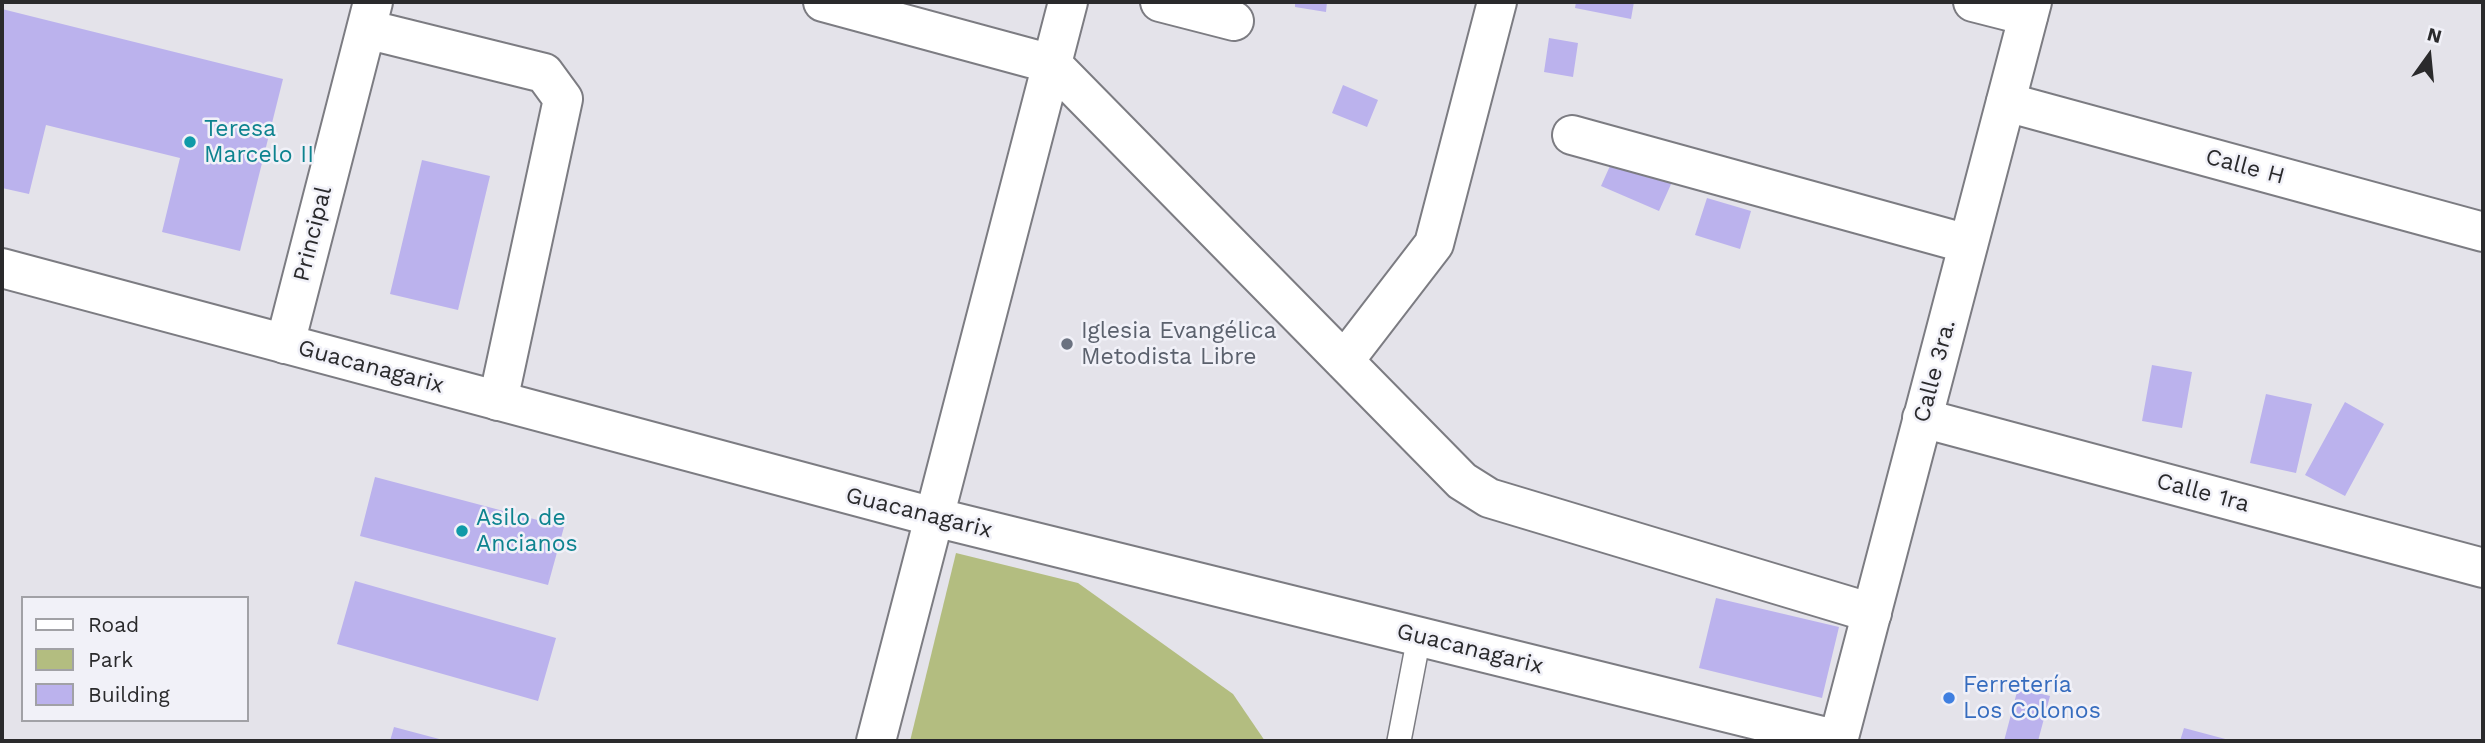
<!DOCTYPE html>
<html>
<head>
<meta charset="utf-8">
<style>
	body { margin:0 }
	#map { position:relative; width:2485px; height:743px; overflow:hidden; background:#e4e3ea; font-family:"Work Sans",sans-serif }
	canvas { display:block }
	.frame { position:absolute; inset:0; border:4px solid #2a2a2c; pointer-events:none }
	.legend { position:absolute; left:21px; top:596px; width:228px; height:126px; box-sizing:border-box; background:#f1f1f8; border:2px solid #a1a1a6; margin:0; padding:9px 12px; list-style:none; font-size:21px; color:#2a2a2c }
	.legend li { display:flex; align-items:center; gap:14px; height:35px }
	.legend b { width:35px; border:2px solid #a1a1a6 }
	.north { position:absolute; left:2394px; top:21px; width:70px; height:70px; -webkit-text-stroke:5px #f1f1f8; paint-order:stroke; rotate:15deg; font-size:19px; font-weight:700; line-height:28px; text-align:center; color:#2a2a2c }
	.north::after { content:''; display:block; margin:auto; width:24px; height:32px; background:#2a2a2c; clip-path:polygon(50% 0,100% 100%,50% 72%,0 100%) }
</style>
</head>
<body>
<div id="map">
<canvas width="2485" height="743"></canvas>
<div class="frame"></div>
<ul class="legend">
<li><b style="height:9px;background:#fff"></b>Road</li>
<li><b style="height:19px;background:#b3bd80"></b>Park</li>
<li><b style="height:19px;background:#bbb2ed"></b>Building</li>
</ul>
<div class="north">N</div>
</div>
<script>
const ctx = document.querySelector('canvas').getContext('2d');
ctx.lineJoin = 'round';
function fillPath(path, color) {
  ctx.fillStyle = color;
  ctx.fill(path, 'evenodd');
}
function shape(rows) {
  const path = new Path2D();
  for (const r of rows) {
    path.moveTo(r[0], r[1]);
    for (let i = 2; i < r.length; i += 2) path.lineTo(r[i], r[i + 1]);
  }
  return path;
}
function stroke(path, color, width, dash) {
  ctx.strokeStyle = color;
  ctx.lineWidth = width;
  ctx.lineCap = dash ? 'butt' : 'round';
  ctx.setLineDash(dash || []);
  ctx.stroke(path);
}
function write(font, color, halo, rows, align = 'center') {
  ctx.font = font + ' "Work Sans",sans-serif';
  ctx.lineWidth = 5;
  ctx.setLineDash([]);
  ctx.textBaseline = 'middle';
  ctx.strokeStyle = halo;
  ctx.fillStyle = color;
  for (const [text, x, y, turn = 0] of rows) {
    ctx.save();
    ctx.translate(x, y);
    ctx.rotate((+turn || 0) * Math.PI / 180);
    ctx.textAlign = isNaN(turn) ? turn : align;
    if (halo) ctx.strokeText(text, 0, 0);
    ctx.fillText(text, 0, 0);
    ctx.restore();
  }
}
fillPath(shape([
	[956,553,1078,583,1233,694,1265,741,910,741]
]), '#b3bd80');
fillPath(shape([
	[1295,2,1327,2,1326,12,1295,7],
	[1576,2,1634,2,1631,19,1575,8],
	[2,9,283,79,240,251,162,232,180,158,46,125,29,194,2,188],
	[1549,38,1578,43,1573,77,1544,72],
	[1343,85,1378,100,1367,127,1332,113],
	[1614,157,1672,182,1659,211,1601,186],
	[422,160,490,176,458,310,390,294],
	[1707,198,1751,211,1740,249,1695,235],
	[2152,365,2192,372,2182,428,2142,421],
	[2266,394,2312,404,2296,473,2250,463],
	[2345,402,2384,424,2345,496,2305,475],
	[375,477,564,527,548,585,360,536],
	[355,581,556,638,538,701,337,644],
	[1716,598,1839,627,1822,698,1699,668],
	[2018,688,2050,696,2038,741,2004,741],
	[394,727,443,740,443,741,390,741],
	[2184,728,2229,740,2229,741,2180,741]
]), '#bbb2ed');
const lane = shape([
	[1399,741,1419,637]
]);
const street = shape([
	[823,2,1052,64,1462,481,1489,498,1872,613],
	[1160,2,1234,21],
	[1973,2,2028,16],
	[366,29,544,73,563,99,498,401],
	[2006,102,2483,232],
	[1572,135,1968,244],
	[285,344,373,2],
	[1344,361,1434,244,1497,2],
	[1922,418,2483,568],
	[876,741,1068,2]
]);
const secondary = shape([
	[2,268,934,517,1838,740],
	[1838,741,2032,2]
]);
stroke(lane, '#7c7c82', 26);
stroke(street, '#7c7c82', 42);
stroke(secondary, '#7c7c82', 42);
stroke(lane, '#fff', 23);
stroke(street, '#fff', 38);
stroke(secondary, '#fff', 38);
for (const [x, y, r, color] of [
	[190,142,7,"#0f9aa8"],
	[1067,344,7,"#6b7280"],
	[462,531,7,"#0f9aa8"],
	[1949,698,7,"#3f7fe0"]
]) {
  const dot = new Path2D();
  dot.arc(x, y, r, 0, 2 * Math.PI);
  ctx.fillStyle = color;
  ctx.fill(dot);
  stroke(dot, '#f1f1f8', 2.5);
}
write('23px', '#0d838f', '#f1f1f8', [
	["Teresa",204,129],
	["Marcelo II",204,155],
	["Asilo de",476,518],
	["Ancianos",476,544]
], 'left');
write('23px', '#2a2a2c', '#f1f1f8', [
	["Calle H",2245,167,15],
	["Principal",313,234,-76],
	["Guacanagarix",371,367,15],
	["Calle 3ra.",1935,371,-75],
	["Calle 1ra",2203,493,15],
	["Guacanagarix",919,513,14],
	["Guacanagarix",1470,649,14]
]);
write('23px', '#5b616d', '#f1f1f8', [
	["Iglesia Evangélica",1081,331],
	["Metodista Libre",1081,357]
], 'left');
write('23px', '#366cbe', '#f1f1f8', [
	["Ferretería",1963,685],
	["Los Colonos",1963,711]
], 'left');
</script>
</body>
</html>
